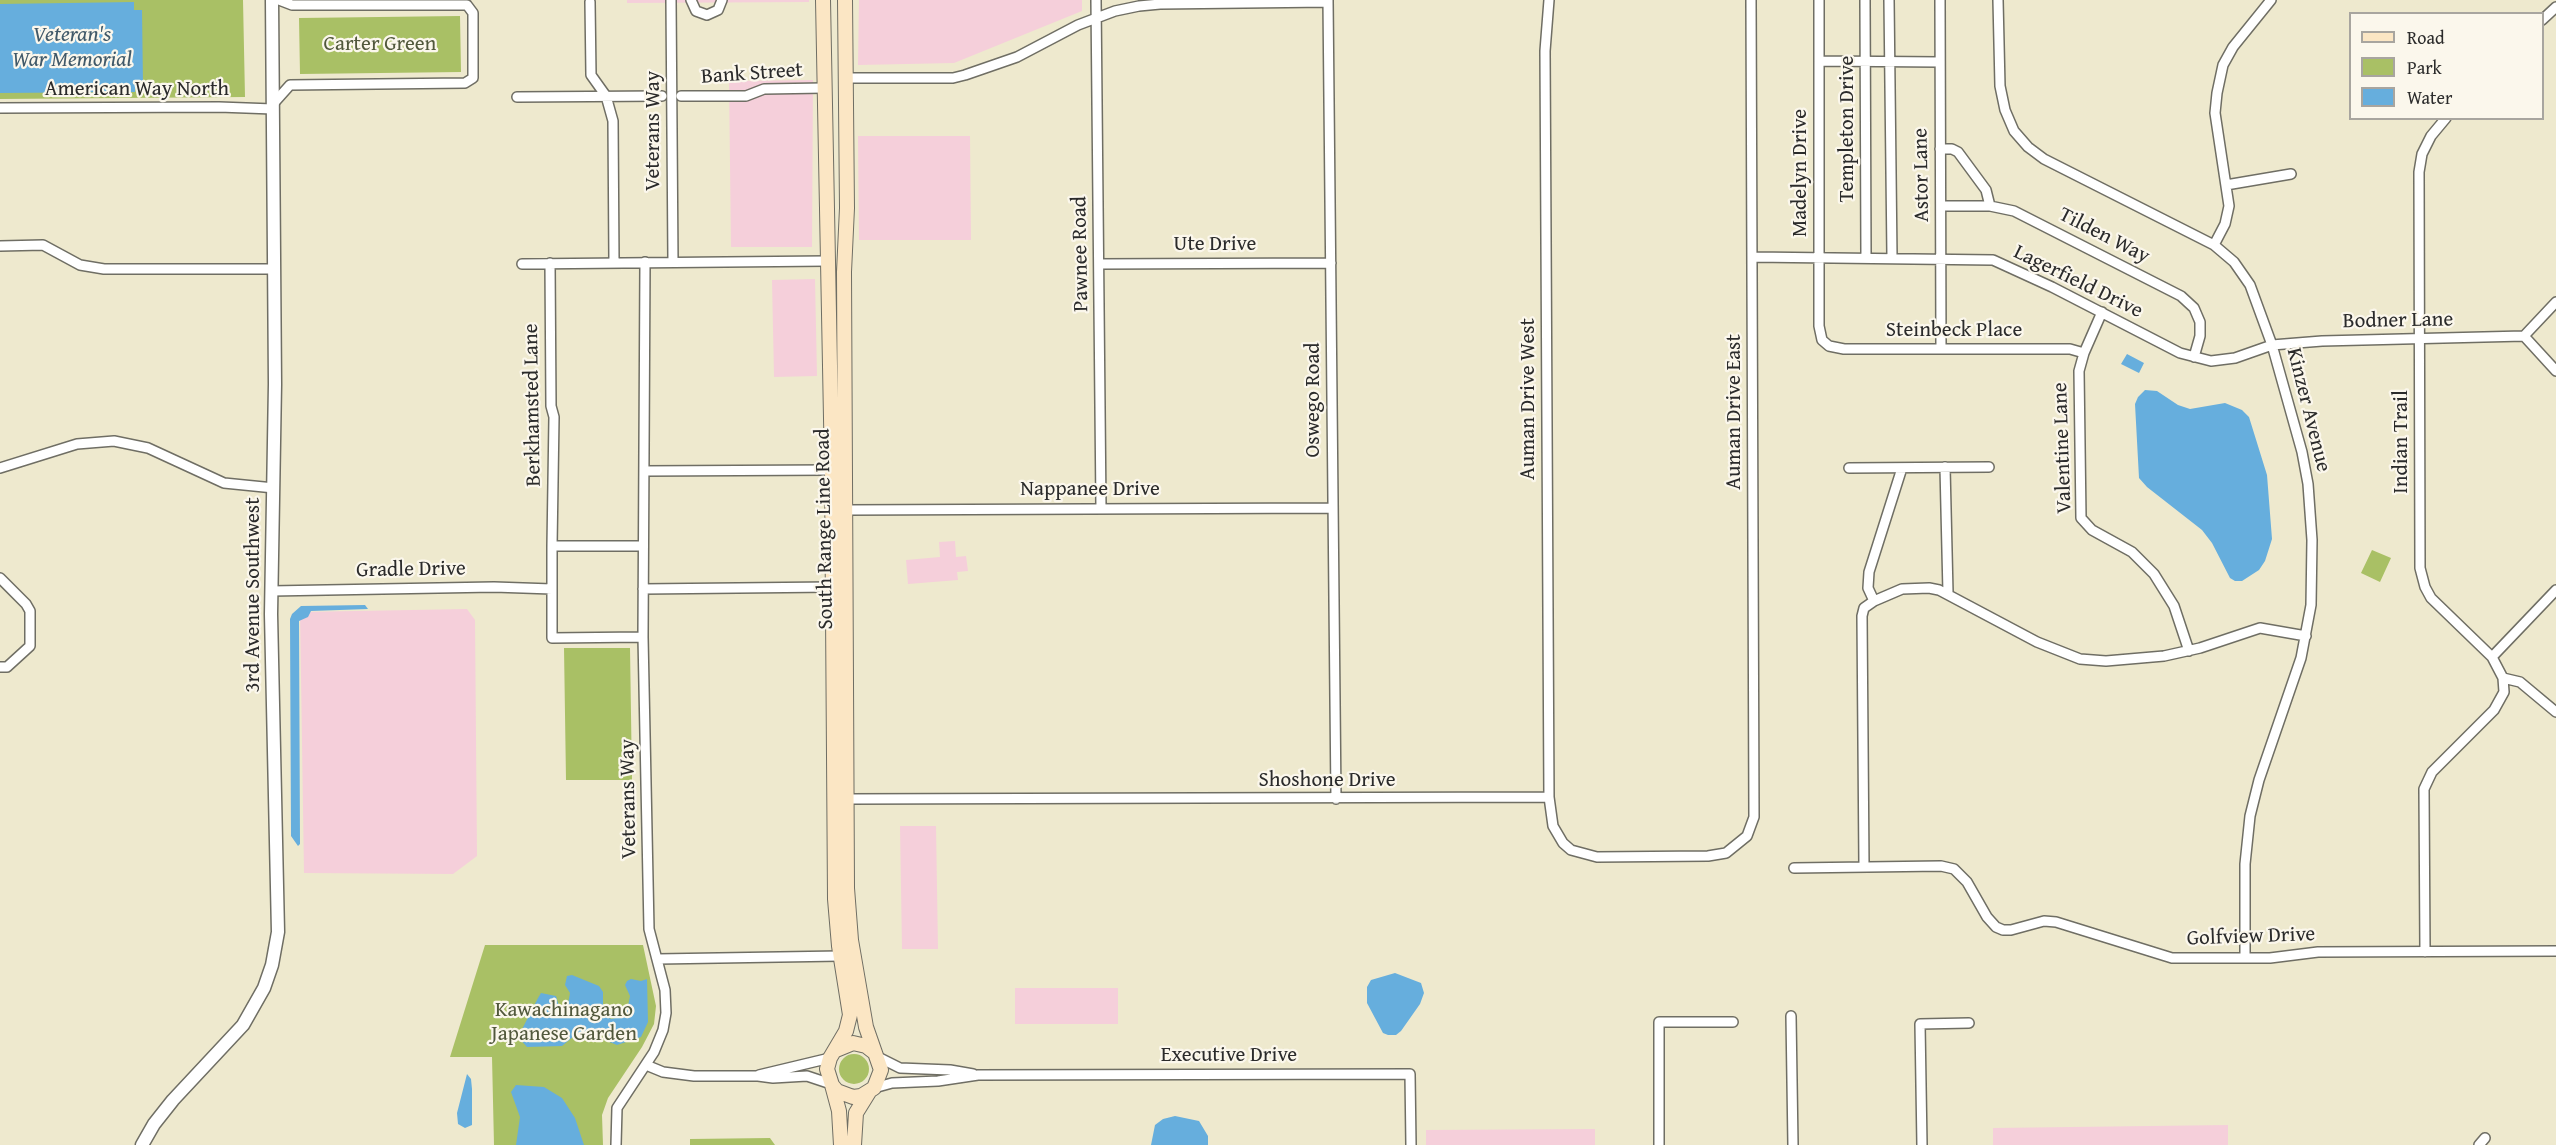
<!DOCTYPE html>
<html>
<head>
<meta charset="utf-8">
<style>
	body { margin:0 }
	#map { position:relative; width:2556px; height:1145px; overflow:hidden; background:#eee9ce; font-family:"Gentium Book Plus",serif }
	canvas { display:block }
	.legend { position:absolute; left:2349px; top:12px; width:195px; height:108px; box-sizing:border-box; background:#fbf7ec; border:2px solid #a8a59f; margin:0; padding:8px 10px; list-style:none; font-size:18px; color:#2b2b2b }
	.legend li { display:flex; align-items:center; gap:12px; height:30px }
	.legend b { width:30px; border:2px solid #a8a59f }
</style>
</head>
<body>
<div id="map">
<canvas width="2556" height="1145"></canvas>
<ul class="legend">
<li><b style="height:8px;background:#fbe6c4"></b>Road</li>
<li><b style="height:16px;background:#a9c065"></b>Park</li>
<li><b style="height:16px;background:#66aedd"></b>Water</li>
</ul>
</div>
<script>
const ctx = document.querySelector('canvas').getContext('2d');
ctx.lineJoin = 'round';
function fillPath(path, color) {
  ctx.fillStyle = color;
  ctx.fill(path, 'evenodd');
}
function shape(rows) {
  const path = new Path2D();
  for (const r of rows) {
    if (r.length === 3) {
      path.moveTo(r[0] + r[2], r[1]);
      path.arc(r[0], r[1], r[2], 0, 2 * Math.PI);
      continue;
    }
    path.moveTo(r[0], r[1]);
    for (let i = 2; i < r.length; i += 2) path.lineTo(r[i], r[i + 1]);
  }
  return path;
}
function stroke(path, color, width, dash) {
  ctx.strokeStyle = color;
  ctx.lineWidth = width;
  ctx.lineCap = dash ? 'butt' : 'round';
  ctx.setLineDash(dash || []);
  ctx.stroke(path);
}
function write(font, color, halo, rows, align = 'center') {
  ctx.font = font + ' "Gentium Book Plus",serif';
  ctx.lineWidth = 4.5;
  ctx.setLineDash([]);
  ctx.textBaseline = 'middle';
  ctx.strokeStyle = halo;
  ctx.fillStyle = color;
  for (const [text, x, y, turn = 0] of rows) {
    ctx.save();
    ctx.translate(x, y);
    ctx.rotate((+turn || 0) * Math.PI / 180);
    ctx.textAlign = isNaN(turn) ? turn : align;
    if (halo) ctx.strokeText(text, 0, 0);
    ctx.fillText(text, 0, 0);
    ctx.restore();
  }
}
fillPath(shape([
	[627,0,809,0,809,2,627,3],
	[859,0,1082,0,1082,11,954,63,858,65],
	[813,80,812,247,731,247,729,81],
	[858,136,970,136,971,240,859,240],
	[815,279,817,376,774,377,772,280],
	[955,541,956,557,966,556,968,571,957,572,958,580,908,584,906,560,940,557,939,542],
	[467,609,475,620,477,856,453,874,304,873,300,612],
	[900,826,936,826,938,949,902,949],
	[1015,988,1118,988,1118,1024,1015,1024],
	[2228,1125,2228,1145,1993,1145,1993,1128],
	[1595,1129,1595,1145,1426,1145,1426,1130]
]), '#f5cfda');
fillPath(shape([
	[0,0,243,0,245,97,0,99],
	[460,16,461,72,300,74,299,18],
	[2372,550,2391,558,2380,582,2361,573],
	[564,648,630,648,632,780,566,780],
	[485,945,643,945,656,1006,654,1024,642,1047,608,1098,602,1115,603,1145,494,1145,492,1057,450,1057],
	[854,1069,15],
	[770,1138,775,1145,690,1145,690,1139]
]), '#a9c065');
fillPath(shape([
	[134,2,134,10,142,10,143,85,135,85,135,92,0,93,0,4],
	[2127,354,2144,363,2139,373,2121,364],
	[2145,390,2157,391,2178,405,2190,409,2225,403,2242,410,2249,417,2267,475,2272,539,2265,561,2259,570,2242,581,2235,581,2230,578,2212,543,2202,530,2147,487,2139,478,2135,404,2138,397],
	[365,605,368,609,311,611,308,617,299,621,300,844,298,846,291,836,290,619,292,614,301,606],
	[1395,973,1421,983,1424,993,1420,1004,1401,1031,1396,1035,1388,1035,1383,1033,1367,1003,1367,987,1371,980],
	[572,975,599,986,603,992,603,1009,606,1016,611,1019,620,1017,627,1011,630,996,625,985,627,981,631,979,641,981,647,979,648,1022,641,1037,617,1045,607,1041,603,1034,589,1032,574,1036,562,1046,527,1047,518,1037,538,998,541,993,556,996,560,1010,564,1010,568,1004,570,993,565,985,567,976],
	[467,1074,471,1079,472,1089,472,1125,465,1128,458,1124,457,1113],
	[516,1085,544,1087,562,1098,575,1118,584,1145,516,1145,520,1117,511,1092],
	[1175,1116,1199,1121,1208,1136,1208,1145,1151,1145,1155,1125,1163,1119]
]), '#66aedd');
const minor = shape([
	[671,0,673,262],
	[691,0,696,11,707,15,718,10,722,0],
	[1096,0,1101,508],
	[1328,0,1336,799],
	[1549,0,1545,51,1549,797,1553,826,1563,843,1571,850,1597,857,1708,856,1726,853,1747,836,1754,817,1751,0],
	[1819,0,1819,326,1822,340,1829,346,1844,349,2070,349,2084,353],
	[1865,0,1866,258],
	[1889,0,1892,257],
	[1940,0,1941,349],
	[1998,0,2000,86,2005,110,2014,131,2028,147,2044,159,2214,245,2234,262,2250,285,2272,345,2302,452,2308,484,2312,540,2311,605,2301,658,2259,780,2250,816,2245,864,2245,958],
	[590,2,591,75,606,96,613,121,614,262],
	[2542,20,2556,7],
	[1819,61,1940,62],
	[846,78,953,78,965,75,1017,57,1078,25,1115,11,1139,6,1160,4,1328,2],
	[681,96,746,96,764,89,824,88],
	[517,97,662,96],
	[273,104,290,85,465,83,473,78,473,13,467,5,292,5,279,0],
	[0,108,219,107,273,109],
	[2446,118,2431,136,2422,154,2419,172,2420,568,2425,587,2431,598,2492,657,2503,678,2520,682,2556,712],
	[1940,149,1952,149,1958,152,1986,190,1990,206],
	[2226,185,2291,174],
	[1941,206,1990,206,2014,211,2181,296,2194,308,2200,322,2200,336,2194,357],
	[2214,245,2225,224,2229,206,2215,113,2217,93,2223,65,2233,47,2271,0],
	[0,246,43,245,80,265,104,269,275,269],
	[1753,257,1993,260,2052,287,2180,353,2211,361,2235,358,2272,345,2322,341,2524,336],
	[550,263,551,406,554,417,552,546],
	[522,264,827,261],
	[1099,264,1331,263],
	[2102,312,2084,353,2079,371,2081,518,2092,530,2132,552,2154,574,2174,606,2189,651],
	[2524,336,2556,371],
	[2524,336,2556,302],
	[1945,467,1948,593],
	[0,468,77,444,114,441,148,448,224,483,274,488],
	[1849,468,1989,467],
	[644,471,832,470],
	[847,510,1332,508],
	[643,546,552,546,552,638,643,637],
	[0,578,26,604,30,611,30,646,7,667,0,667],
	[643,589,832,587],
	[271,591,494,587,552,589],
	[1874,601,1868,588,1869,572,1902,468],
	[2492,657,2556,590],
	[849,799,1549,797],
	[1864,867,1862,616,1864,608,1874,601,1902,589,1929,588,1939,590,2037,642,2080,659,2106,661,2164,656,2200,648,2260,628,2306,636],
	[1794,868,1941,866,1954,869,1967,882,1987,917,1996,927,2003,930,2011,930,2044,921,2056,922,2172,958,2270,958,2318,952,2556,951],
	[2425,952,2424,789,2432,772,2494,710,2504,692,2503,678],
	[658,959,840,956],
	[1791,1016,1793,1145],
	[878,1057,900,1068,950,1070,973,1074],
	[646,1065,663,1072,694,1076,758,1076,773,1078,807,1076,831,1084],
	[759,1075,830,1058],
	[874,1088,892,1083,938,1081,978,1075,1410,1074,1411,1145],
	[616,1145,617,1108,654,1052,663,1030,666,1013,665,990,649,929,643,637,645,262],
	[1659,1145,1659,1022,1733,1022],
	[1922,1145,1920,1024,1969,1023],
	[2479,1145,2485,1138]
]);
const tertiary = shape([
	[142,1145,154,1124,173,1100,243,1025,264,988,272,965,278,932,271,614,275,384,272,0]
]);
const secondary = shape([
	[823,0,832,470,835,899,839,946,850,1015,846,1031,830,1058,827,1069,832,1085,837,1091,853,1097,861,1096,874,1088,881,1070,866,1027,851,940,847,888,844,272,847,208,845,0],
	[836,1050,853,1043,866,1046,875,1053],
	[832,1085,839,1111,841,1145],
	[854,1145,856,1113,869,1092]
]);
stroke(minor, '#6f6e64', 12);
stroke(tertiary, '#6f6e64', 15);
stroke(secondary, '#6f6e64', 16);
stroke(minor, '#fff', 9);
stroke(tertiary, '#fff', 12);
stroke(secondary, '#fbe6c4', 14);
write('21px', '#51583c', '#fbf7ec', [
	["Carter Green",380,45],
	["Kawachinagano",564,1011],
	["Japanese Garden",564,1035]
]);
write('21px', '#2b2b2b', '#fbf7ec', [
	["Bank Street",752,74,-4],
	["American Way North",137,90],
	["Templeton Drive",1848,129,-90],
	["Veterans Way",654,131,-90],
	["Madelyn Drive",1801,173,-90],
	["Astor Lane",1922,175,-91],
	["Tilden Way",2104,236,27],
	["Ute Drive",1215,245],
	["Pawnee Road",1081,254,-91],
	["Lagerfield Drive",2078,282,26],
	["Bodner Lane",2398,321,-1],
	["Steinbeck Place",1954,331],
	["Auman Drive West",1529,399,-90],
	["Oswego Road",1314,400,-90],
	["Berkhamsted Lane",533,405,-91],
	["Kinzer Avenue",2308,410,76],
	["Auman Drive East",1735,412,-90],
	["Indian Trail",2402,442,-90],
	["Valentine Lane",2063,448,-92],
	["Nappanee Drive",1090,490],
	["South Range Line Road",825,529,-91],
	["Gradle Drive",411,570,-1],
	["3rd Avenue Southwest",254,595,-90],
	["Shoshone Drive",1327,781],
	["Veterans Way",629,799,-91],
	["Golfview Drive",2251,937,-2],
	["Executive Drive",1229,1056]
]);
write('italic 22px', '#405969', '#fbf7ec', [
	["Veteran's",72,35],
	["War Memorial",72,60]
]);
</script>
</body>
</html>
